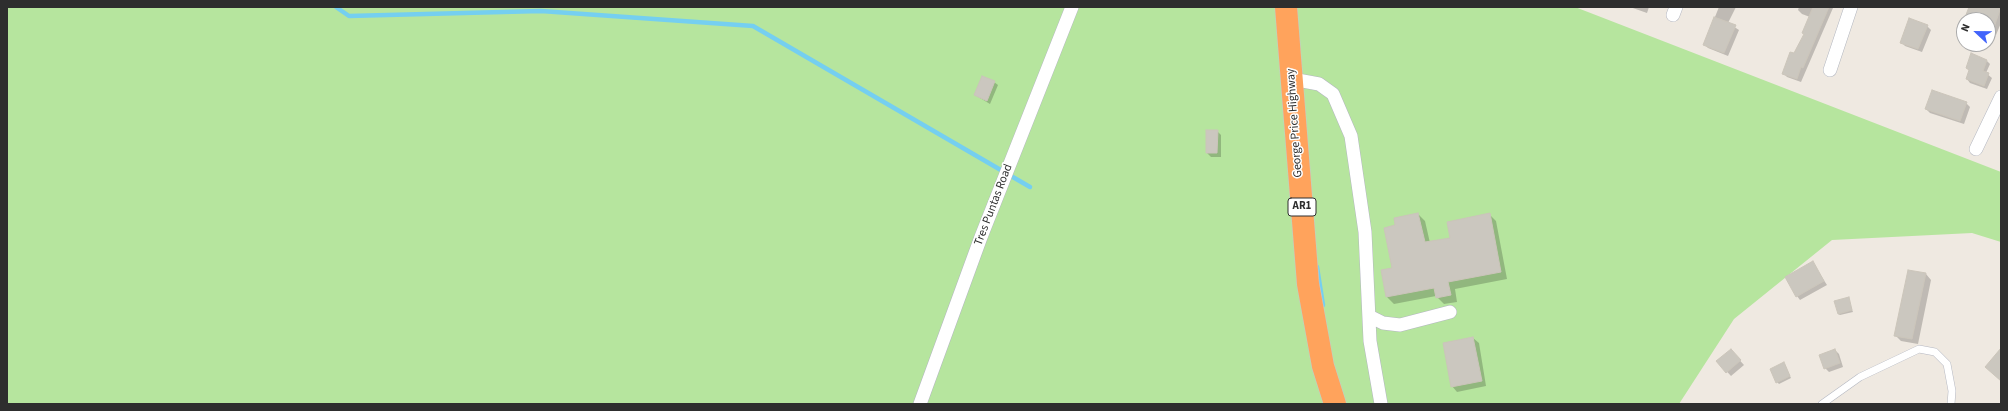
<!DOCTYPE html>
<html>
<head>
<meta charset="utf-8">
<style>
	body { margin:0 }
	#map { position:relative; width:2008px; height:411px; overflow:hidden; background:#efe9e1; font-family:"Source Sans 3",sans-serif }
	canvas { display:block }
	.frame { position:absolute; inset:0; border:8px solid #2e2e2e; pointer-events:none }
	.north { position:absolute; left:1956px; top:12px; width:40px; height:40px; box-sizing:border-box; background:#fff; border:1px solid #ababab; border-radius:50%; rotate:292deg; font-size:11px; font-weight:700; line-height:16px; text-align:center; color:#2e2e2e }
	.north::after { content:''; display:block; margin:auto; width:14px; height:18px; background:#4264fb; clip-path:polygon(50% 0,100% 100%,50% 72%,0 100%) }
</style>
</head>
<body>
<div id="map">
<canvas width="2008" height="411"></canvas>
<div class="frame"></div>
<div class="north">N</div>
</div>
<script>
const ctx = document.querySelector('canvas').getContext('2d');
ctx.lineJoin = 'round';
function fillPath(path, color) {
  ctx.fillStyle = color;
  ctx.fill(path, 'evenodd');
}
function shape(rows) {
  const path = new Path2D();
  for (const r of rows) {
    path.moveTo(r[0], r[1]);
    for (let i = 2; i < r.length; i += 2) path.lineTo(r[i], r[i + 1]);
  }
  return path;
}
function stroke(path, color, width, dash) {
  ctx.strokeStyle = color;
  ctx.lineWidth = width;
  ctx.lineCap = dash ? 'butt' : 'round';
  ctx.setLineDash(dash || []);
  ctx.stroke(path);
}
function write(font, color, halo, rows, align = 'center') {
  ctx.font = font + ' "Source Sans 3",sans-serif';
  ctx.lineWidth = 3;
  ctx.setLineDash([]);
  ctx.textBaseline = 'middle';
  ctx.strokeStyle = halo;
  ctx.fillStyle = color;
  for (const [text, x, y, turn = 0] of rows) {
    ctx.save();
    ctx.translate(x, y);
    ctx.rotate((+turn || 0) * Math.PI / 180);
    ctx.textAlign = isNaN(turn) ? turn : align;
    if (halo) ctx.strokeText(text, 0, 0);
    ctx.fillText(text, 0, 0);
    ctx.restore();
  }
}
fillPath(shape([
	[7,7,1575,7,2001,172,2001,242,1972,233,1832,240,1734,319,1679,404,7,404]
]), '#b6e59e');
fillPath(shape([
	[1630,7,1649,7,1647,13],
	[1719,7,1736,7,1728,23,1739,30,1728,56,1708,48,1704,44],
	[1799,7,1833,8,1801,82,1787,77,1783,73,1805,34,1810,17,1802,14,1798,10],
	[1970,7,1993,7,2001,10,2001,23,1996,35,1988,32,1988,20,1965,20],
	[1927,26,1931,30,1922,52,1905,46,1901,42],
	[1986,60,1990,64,1986,73,1992,78,1987,89,1970,83,1967,79,1970,71,1967,68],
	[994,82,998,85,990,104,975,95],
	[1966,103,1970,107,1964,124,1930,113,1926,109],
	[1217,131,1221,135,1221,157,1211,157,1207,153],
	[1418,214,1425,221,1430,243,1451,238,1489,214,1496,221,1507,279,1455,289,1457,302,1444,304,1436,296,1394,304,1387,297,1383,271,1393,269,1397,226],
	[1812,262,1827,285,1800,300,1797,296],
	[1909,271,1926,274,1931,280,1918,344,1901,341,1895,335],
	[1848,299,1853,312,1840,315,1838,314],
	[1473,338,1479,343,1486,386,1457,392,1452,386],
	[1835,350,1839,354,1843,367,1829,372,1825,368],
	[1734,354,1744,365,1731,376,1717,361],
	[1785,365,1791,378,1779,384,1777,382]
]), '#0003');
stroke(shape([
	[336,7,349,16,541,11,753,26,1030,187],
	[1317,267,1323,305]
]), '#75cff0', 4.5);
const building = shape([
	[1813,7,1829,7,1803,68,1801,67,1797,79,1782,74,1790,52,1794,53,1804,34,1802,33,1813,7],
	[1969,7,2001,7,1989,42,1988,20,1964,20,1969,7],
	[1714,17,1736,25,1724,53,1703,45,1714,17],
	[1909,18,1928,25,1918,49,1900,43,1909,18],
	[1971,53,1987,60,1983,71,1989,73,1984,86,1966,79,1969,70,1966,68,1971,53],
	[982,76,995,81,987,101,974,95,982,76],
	[1932,90,1967,102,1960,121,1925,109,1932,90],
	[1206,130,1218,130,1217,153,1206,153,1206,130],
	[1418,213,1425,242,1450,238,1447,222,1490,213,1501,272,1448,282,1451,295,1436,298,1434,288,1386,297,1381,270,1392,268,1384,228,1395,225,1394,218,1418,213],
	[1813,261,1824,281,1796,297,1785,277,1813,261],
	[1908,270,1926,273,1912,339,1894,336,1908,270],
	[1849,297,1852,310,1838,314,1834,301,1849,297],
	[1473,337,1482,381,1451,387,1443,343,1473,337],
	[2001,348,2001,381,1985,367,2001,348],
	[1731,349,1741,360,1726,373,1716,361,1731,349],
	[1835,349,1840,363,1824,369,1819,355,1835,349],
	[1784,362,1790,376,1776,383,1770,369,1784,362]
]);
fillPath(building, '#cbc7bf');
stroke(building, '#cbc5ba', 1);
const lane = shape([
	[1822,404,1860,377,1919,349,1935,352,1947,364,1952,391,1951,404]
]);
const street = shape([
	[1673,15,1676,7],
	[1830,70,1851,7],
	[1292,79,1319,84,1333,94,1351,136,1365,232,1370,341,1381,404],
	[1976,149,2001,97],
	[1369,316,1383,323,1400,325,1450,312],
	[920,404,981,237,1072,7]
]);
const highway = shape([
	[1286,7,1308,284,1323,366,1335,404]
]);
stroke(lane, '#b4b7c1', 8);
stroke(street, '#b4b7c1', 14);
stroke(highway, '#c9c9c9', 23);
stroke(lane, '#fff', 7);
stroke(street, '#fff', 13);
stroke(highway, '#ffa35c', 22);
for (const [x, y, w] of [
	[1302,207,28]
]) {
  const box = new Path2D();
  box.roundRect(x - w / 2, y - 9, w, 18, 3);
  ctx.fillStyle = '#fff';
  ctx.fill(box);
  stroke(box, '#2e2e2e', 1);
}
write('bold 11px', '#2e2e2e', null, [
	["AR1",1302,207]
]);
write('12px', '#2e2e2e', '#fff', [
	["George Price Highway",1295,123,-94],
	["Tres Puntas Road",994,205,-69]
]);
</script>
</body>
</html>
